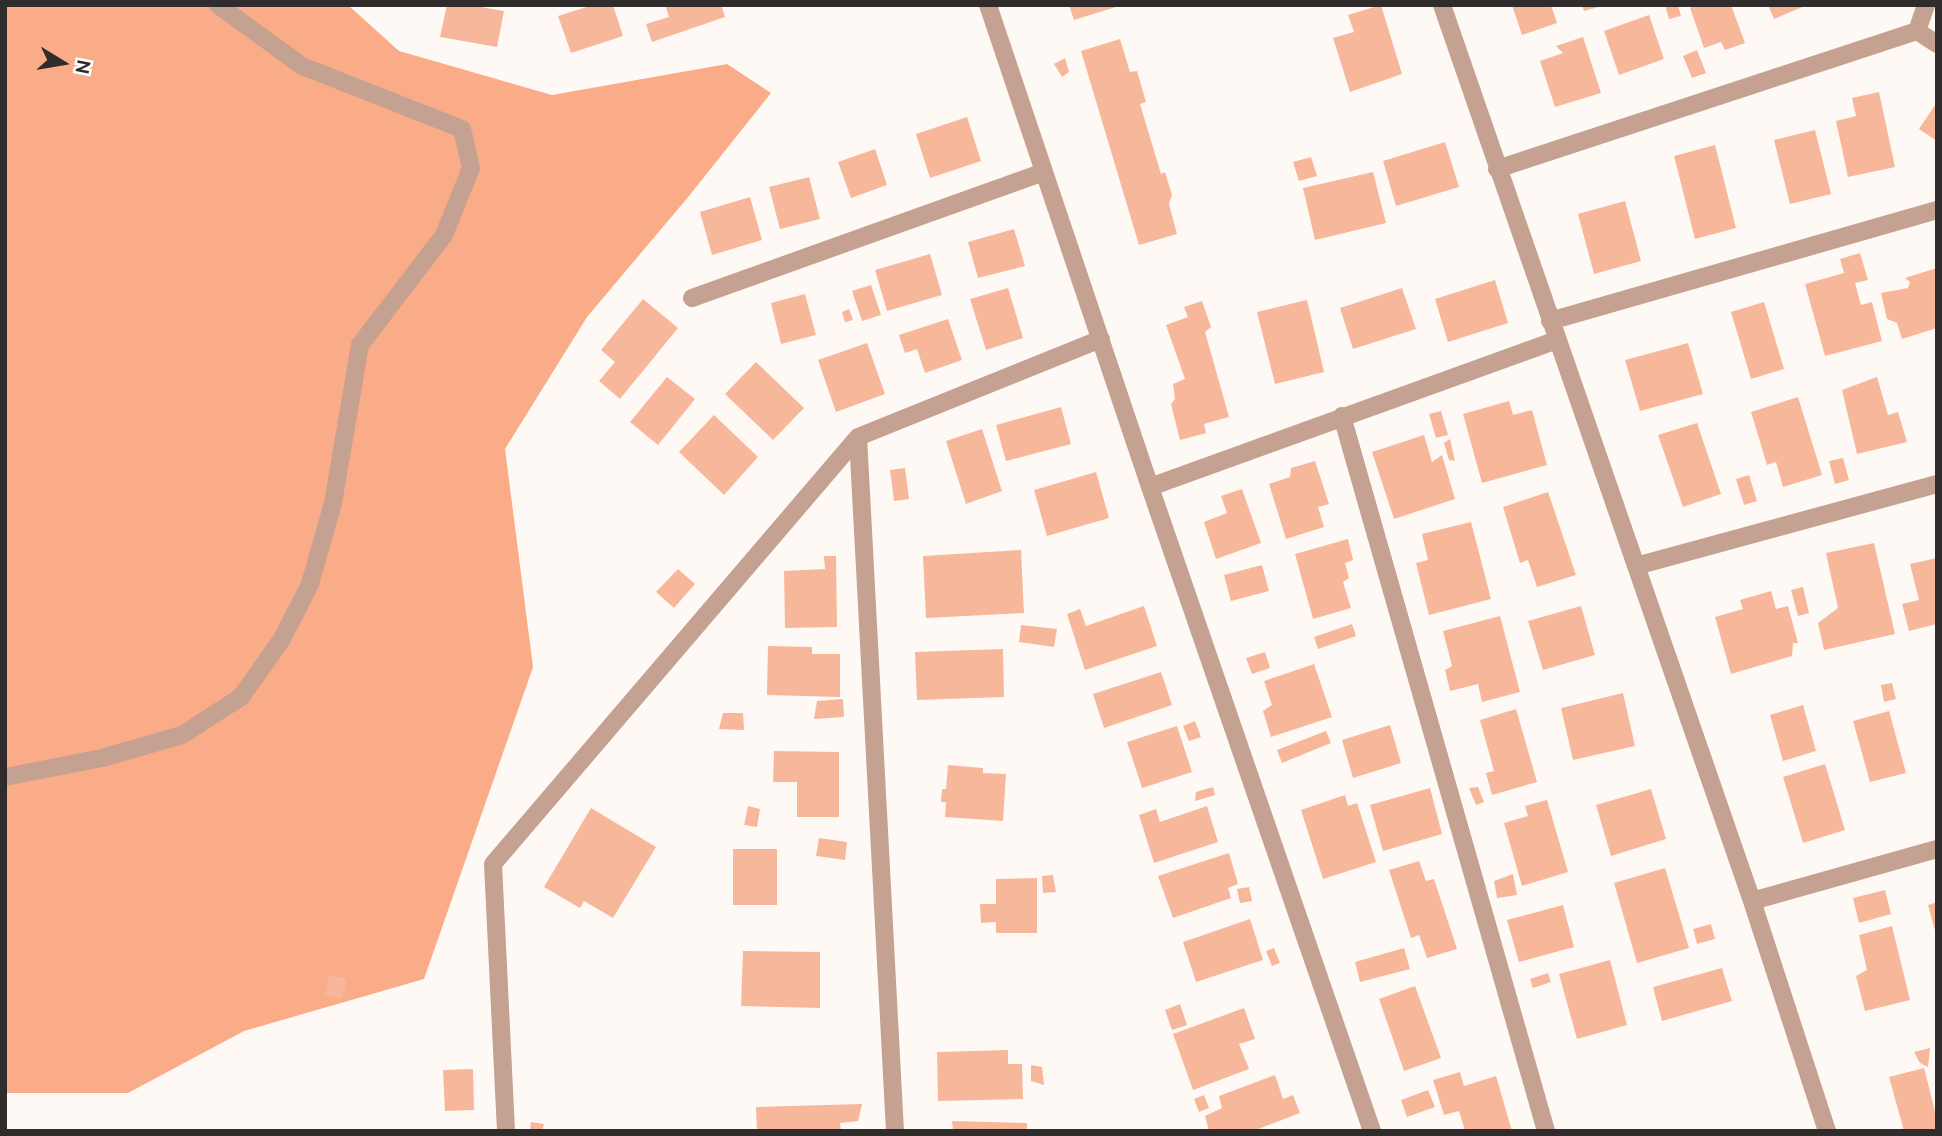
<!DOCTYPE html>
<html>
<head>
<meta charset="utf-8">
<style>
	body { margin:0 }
	#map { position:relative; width:1942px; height:1136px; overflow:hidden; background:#fff9f6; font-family:Ubuntu,sans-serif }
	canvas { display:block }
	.frame { position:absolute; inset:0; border:7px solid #2f2c2b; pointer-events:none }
	.north { position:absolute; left:28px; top:28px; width:70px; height:70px; -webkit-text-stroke:5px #fff; paint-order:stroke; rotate:101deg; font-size:19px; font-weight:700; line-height:28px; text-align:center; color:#2f2c2b }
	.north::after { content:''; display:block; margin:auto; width:24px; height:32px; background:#2f2c2b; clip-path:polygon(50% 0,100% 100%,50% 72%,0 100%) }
</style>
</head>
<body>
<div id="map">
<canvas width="1942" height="1136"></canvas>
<div class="frame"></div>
<div class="north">N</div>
</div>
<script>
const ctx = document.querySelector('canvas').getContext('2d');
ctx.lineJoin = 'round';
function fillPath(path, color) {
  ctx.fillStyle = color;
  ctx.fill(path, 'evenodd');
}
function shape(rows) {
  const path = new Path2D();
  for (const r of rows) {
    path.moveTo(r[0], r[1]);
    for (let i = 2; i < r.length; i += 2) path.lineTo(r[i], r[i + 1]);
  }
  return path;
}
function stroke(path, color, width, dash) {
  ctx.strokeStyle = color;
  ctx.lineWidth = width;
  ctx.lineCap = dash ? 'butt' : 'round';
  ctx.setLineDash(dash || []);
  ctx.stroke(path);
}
fillPath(shape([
	[5,5,348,5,399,51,552,95,727,64,771,93,689,196,587,317,505,449,533,667,424,979,244,1031,128,1093,5,1093]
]), '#faab87');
fillPath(shape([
	[447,5,470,5,504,11,497,47,440,37],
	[593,5,613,5,623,36,571,53,558,16],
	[665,5,721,5,725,17,652,42,646,24,669,17],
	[1069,5,1119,5,1119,6,1074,20],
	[1381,5,1402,74,1350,92,1333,38,1354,32,1348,15],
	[1512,5,1551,5,1557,23,1522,35],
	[1582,5,1601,5,1602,6,1584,11],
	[1665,5,1678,5,1681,16,1669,19],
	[1696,5,1731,5,1745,43,1725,50,1721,42,1704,48,1690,8],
	[1768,5,1807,5,1774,19],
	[1649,15,1664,59,1619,75,1604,31],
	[1583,37,1601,93,1555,107,1540,61,1563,53,1556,46],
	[1120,39,1130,72,1137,71,1146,102,1140,104,1161,174,1165,172,1172,195,1169,204,1177,234,1139,245,1081,51],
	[1697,50,1706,73,1692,78,1683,56],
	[1065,58,1069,72,1062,77,1054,64],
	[1879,92,1895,167,1848,177,1836,121,1856,116,1852,98],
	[1937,102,1937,141,1919,129],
	[967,117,981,161,930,178,916,134],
	[1815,130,1831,194,1790,204,1774,140],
	[1445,142,1459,187,1396,206,1383,161],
	[1715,145,1736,228,1695,239,1674,156],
	[875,149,887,185,851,198,838,162],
	[1311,157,1317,176,1299,181,1293,162],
	[1373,172,1386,223,1315,240,1303,188],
	[809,177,820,219,780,229,769,187],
	[750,197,762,240,712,255,700,212],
	[1625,201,1641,261,1594,274,1578,214],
	[1014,229,1025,266,978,278,968,242],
	[1860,253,1868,280,1855,283,1861,305,1872,302,1882,341,1825,356,1805,284,1844,273,1840,259],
	[930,254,942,295,887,311,875,270],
	[1937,268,1937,328,1902,339,1897,323,1887,319,1881,293,1908,288,1910,282,1905,278],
	[1495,280,1508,323,1448,342,1435,299],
	[871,285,881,315,862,321,852,291],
	[1008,288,1023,338,986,350,970,299],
	[1402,288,1416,329,1353,349,1340,308],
	[805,294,816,335,781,344,771,303],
	[643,299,678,328,620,399,599,381,615,362,601,350],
	[1307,300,1324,372,1275,384,1257,312],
	[1202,301,1211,327,1205,332,1229,417,1204,424,1206,433,1180,440,1171,404,1175,399,1173,384,1185,379,1166,325,1188,317,1184,307],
	[1764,302,1784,369,1751,379,1731,312],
	[849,309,853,320,845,322,842,312],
	[948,319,962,360,925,373,917,349,905,353,899,335],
	[867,343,885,394,836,412,818,360],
	[1688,343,1703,394,1640,411,1625,360],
	[756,362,804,408,773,440,725,394],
	[667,377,695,399,658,445,630,422],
	[1877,377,1888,415,1898,412,1907,442,1857,454,1842,390],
	[1798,397,1822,475,1783,487,1776,462,1767,465,1751,412],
	[1509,401,1513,415,1532,410,1547,465,1482,483,1463,414],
	[1061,407,1071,444,1006,461,996,425],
	[1441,411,1448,435,1436,438,1429,414],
	[714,415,758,457,724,495,679,452],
	[1697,423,1721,494,1683,507,1658,435],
	[982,429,1002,491,966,504,946,441],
	[1424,435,1432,462,1442,455,1455,499,1394,519,1372,452],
	[1450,439,1455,461,1449,460,1444,443],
	[1843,458,1849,480,1835,484,1829,461],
	[1315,461,1329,504,1318,507,1324,527,1286,539,1269,484,1290,477,1291,468],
	[905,468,909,499,894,501,890,470],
	[1096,472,1109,518,1047,536,1034,490],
	[1749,475,1757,501,1744,505,1736,479],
	[1242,489,1261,543,1216,559,1204,522,1227,513,1221,496],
	[1548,492,1576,575,1537,587,1528,560,1520,563,1503,507],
	[1471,522,1491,599,1429,615,1416,563,1428,560,1422,534],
	[1348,539,1353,560,1345,563,1349,578,1343,582,1351,608,1313,619,1295,554],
	[1874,543,1895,634,1824,650,1818,623,1838,608,1826,553],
	[1021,550,1024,613,926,618,923,556],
	[824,556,836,556,837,627,785,628,784,571,825,569],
	[1937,558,1937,624,1909,631,1902,604,1919,600,1910,564],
	[1262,565,1269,591,1231,601,1224,575],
	[678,569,695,584,674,608,656,592],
	[1803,587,1809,613,1798,616,1791,590],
	[1771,591,1776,609,1788,606,1798,643,1793,643,1792,656,1731,674,1715,617,1743,609,1740,600],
	[1144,606,1157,646,1085,670,1067,614,1080,609,1086,626],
	[1581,606,1595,655,1543,670,1528,621],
	[1500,616,1520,692,1482,702,1478,684,1450,691,1445,670,1452,666,1443,631],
	[1352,624,1356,636,1318,649,1314,637],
	[1021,625,1057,629,1054,647,1019,642],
	[768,646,812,647,812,654,840,654,840,697,767,695],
	[1003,649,1004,697,917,700,915,652],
	[1265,652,1270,668,1252,674,1246,658],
	[1314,664,1332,717,1271,737,1263,711,1272,705,1264,681],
	[1161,672,1172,705,1104,728,1093,694],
	[1892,683,1896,699,1884,702,1881,685],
	[1623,693,1635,746,1573,760,1561,708],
	[843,699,844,717,814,719,817,701],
	[1803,705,1816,751,1783,761,1770,715],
	[1516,709,1537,782,1492,795,1486,773,1494,771,1480,720],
	[1889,711,1906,773,1870,782,1853,721],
	[723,713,743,713,744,730,719,729],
	[1195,721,1201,737,1189,741,1183,726],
	[1390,725,1401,763,1353,778,1342,740],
	[1177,726,1192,772,1142,788,1127,742],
	[1326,731,1331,743,1282,763,1277,750],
	[774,751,839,752,839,817,797,817,797,782,773,782],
	[1825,764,1845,830,1803,843,1783,777],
	[948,765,983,768,983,773,1006,774,1003,821,945,817,946,802,941,802,942,789,946,789],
	[1213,787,1215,795,1195,801,1196,792],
	[1478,787,1484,802,1476,805,1469,788],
	[1430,788,1442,834,1383,851,1370,805],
	[1651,789,1666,839,1611,856,1596,805],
	[1345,795,1348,806,1357,803,1376,862,1323,879,1301,810],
	[1547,800,1568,872,1522,886,1504,823,1528,816,1525,806],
	[748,806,760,809,757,827,744,825],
	[1207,806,1218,842,1154,863,1139,815,1156,809,1160,822],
	[591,808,656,847,613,918,584,901,580,908,544,887],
	[819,838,847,842,845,860,816,856],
	[733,849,777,849,777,905,733,905],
	[1229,853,1238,884,1228,888,1231,898,1173,918,1158,876],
	[1419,861,1426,881,1434,879,1457,949,1427,958,1419,935,1411,938,1389,870],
	[1665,868,1689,948,1637,963,1614,883],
	[1513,874,1517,895,1497,898,1494,881],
	[1053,875,1056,892,1043,893,1042,876],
	[1037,878,1037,933,996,933,996,922,981,923,980,904,996,904,996,879],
	[1249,887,1252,901,1240,903,1237,889],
	[1885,890,1891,914,1859,923,1853,898],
	[1937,902,1937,934,1936,934,1928,905],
	[1563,905,1574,947,1519,962,1507,920],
	[1250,919,1263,960,1196,982,1183,942],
	[1711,924,1715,939,1697,944,1693,929],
	[1892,926,1910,1000,1865,1011,1856,976,1867,970,1859,935],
	[1274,948,1280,963,1272,966,1266,951],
	[1404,948,1410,969,1360,982,1355,962],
	[743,951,820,952,820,1008,741,1006],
	[1610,960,1627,1025,1577,1039,1559,974],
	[1722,968,1732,1001,1662,1021,1653,987],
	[1548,973,1551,982,1533,988,1530,979],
	[329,975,347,979,342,999,325,995],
	[1415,986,1441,1058,1404,1071,1379,999],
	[1180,1004,1187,1025,1172,1030,1165,1010],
	[1244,1008,1255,1039,1239,1044,1249,1069,1193,1090,1173,1034],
	[1930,1048,1928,1067,1920,1063,1914,1052],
	[1008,1050,1008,1064,1022,1064,1023,1099,938,1101,937,1052],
	[1031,1065,1042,1067,1044,1085,1031,1081],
	[1924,1068,1937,1119,1937,1131,1904,1131,1889,1077],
	[473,1069,474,1110,445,1111,443,1070],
	[1460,1072,1464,1086,1496,1076,1512,1131,1465,1131,1459,1111,1444,1115,1433,1080],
	[1275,1075,1283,1099,1293,1095,1300,1113,1253,1131,1209,1131,1205,1116,1222,1108,1219,1096],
	[1428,1090,1435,1107,1407,1117,1401,1100],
	[1204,1095,1209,1108,1199,1112,1194,1099],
	[862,1104,858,1121,840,1123,841,1131,757,1131,756,1107],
	[952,1121,1027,1123,1027,1131,953,1131],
	[531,1122,544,1124,542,1131,530,1131]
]), '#f7b79b');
stroke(shape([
	[988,5,1150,487,1372,1131],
	[1442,5,1752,901,1827,1131],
	[1926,5,1917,31,1937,44],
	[1497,169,1917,31],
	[692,298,1044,172],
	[1550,321,1937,210],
	[1342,416,1546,1131],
	[858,437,895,1131],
	[1150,487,1557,340],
	[1636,566,1937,484],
	[5,777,102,758,182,735,241,697,282,639,310,584,333,503,360,345,444,235,471,168,462,129,302,66,218,5],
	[1752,901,1937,849],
	[506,1131,493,864,858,437,1101,339]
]), '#c4a191', 18);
</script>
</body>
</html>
